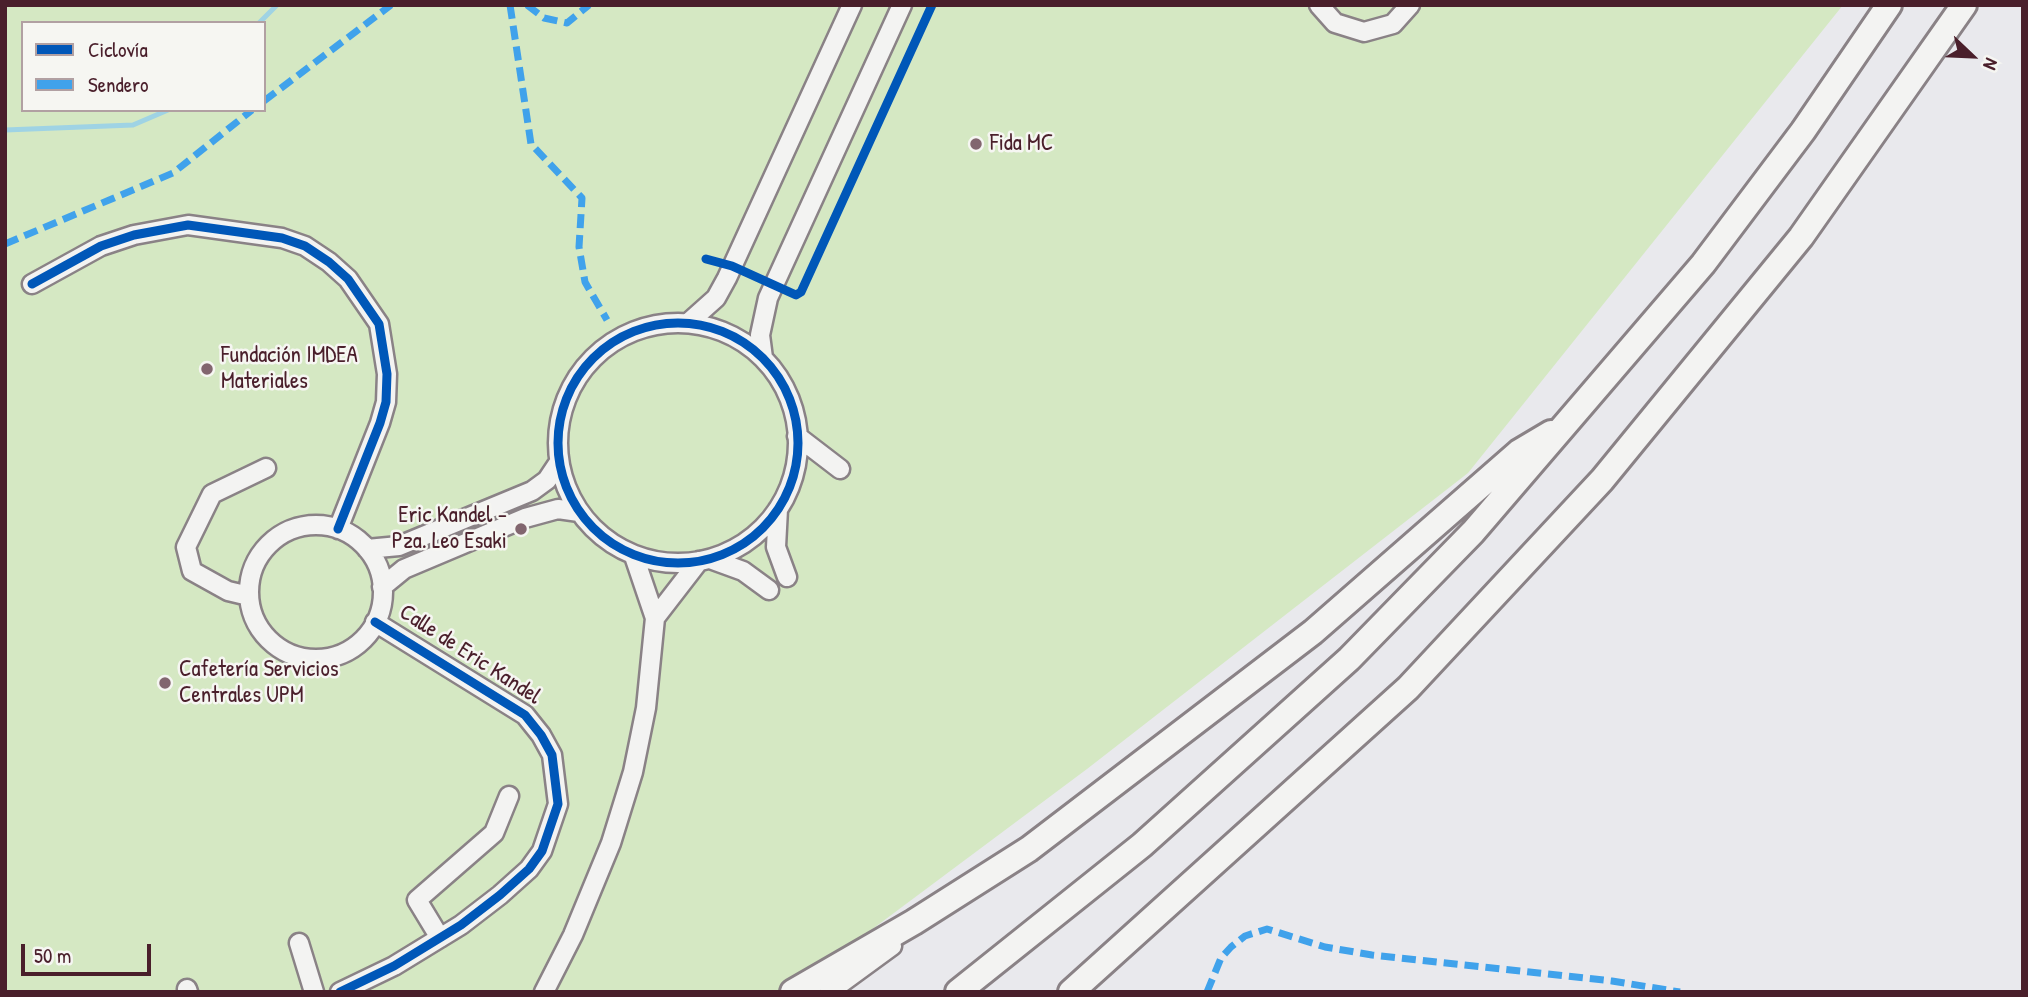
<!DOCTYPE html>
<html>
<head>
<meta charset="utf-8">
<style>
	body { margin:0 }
	#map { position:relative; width:2028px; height:997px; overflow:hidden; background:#e9e9ed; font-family:"Patrick Hand",sans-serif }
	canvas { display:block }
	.frame { position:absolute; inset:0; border:7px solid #4a1f2b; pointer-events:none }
	.legend { position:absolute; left:21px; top:21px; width:245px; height:91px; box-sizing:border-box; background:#f6f6f2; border:2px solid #b1a0a2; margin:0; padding:9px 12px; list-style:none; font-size:21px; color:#4a1f2b }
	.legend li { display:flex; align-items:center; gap:14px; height:35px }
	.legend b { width:35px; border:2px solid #b1a0a2 }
	.north { position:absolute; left:1937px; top:21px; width:70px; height:70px; -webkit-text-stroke:5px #f6f6f2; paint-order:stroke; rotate:113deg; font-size:19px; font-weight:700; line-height:28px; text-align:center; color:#4a1f2b }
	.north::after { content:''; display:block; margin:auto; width:24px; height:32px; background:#4a1f2b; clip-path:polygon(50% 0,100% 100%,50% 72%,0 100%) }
	.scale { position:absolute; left:21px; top:944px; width:130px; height:32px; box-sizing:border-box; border:4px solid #4a1f2b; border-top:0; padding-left:9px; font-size:21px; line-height:24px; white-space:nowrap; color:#4a1f2b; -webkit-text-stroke:5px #f6f6f2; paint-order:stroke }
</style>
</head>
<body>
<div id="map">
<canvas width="2028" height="997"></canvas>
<div class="frame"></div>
<ul class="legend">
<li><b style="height:9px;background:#0057b8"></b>Ciclovía</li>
<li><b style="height:9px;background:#40a2eb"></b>Sendero</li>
</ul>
<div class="north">N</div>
<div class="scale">50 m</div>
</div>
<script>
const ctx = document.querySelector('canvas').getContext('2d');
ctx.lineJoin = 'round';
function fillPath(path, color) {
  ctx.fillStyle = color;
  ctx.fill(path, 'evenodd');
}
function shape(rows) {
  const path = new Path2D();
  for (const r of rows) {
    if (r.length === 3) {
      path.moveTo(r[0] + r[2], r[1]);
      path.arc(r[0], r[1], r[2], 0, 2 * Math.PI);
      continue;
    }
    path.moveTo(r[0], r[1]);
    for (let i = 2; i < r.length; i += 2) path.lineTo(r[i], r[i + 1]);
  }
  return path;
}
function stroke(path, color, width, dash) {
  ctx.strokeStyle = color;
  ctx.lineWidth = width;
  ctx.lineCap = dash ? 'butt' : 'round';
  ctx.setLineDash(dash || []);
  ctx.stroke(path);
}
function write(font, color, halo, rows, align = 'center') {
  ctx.font = font + ' "Patrick Hand",sans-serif';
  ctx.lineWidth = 5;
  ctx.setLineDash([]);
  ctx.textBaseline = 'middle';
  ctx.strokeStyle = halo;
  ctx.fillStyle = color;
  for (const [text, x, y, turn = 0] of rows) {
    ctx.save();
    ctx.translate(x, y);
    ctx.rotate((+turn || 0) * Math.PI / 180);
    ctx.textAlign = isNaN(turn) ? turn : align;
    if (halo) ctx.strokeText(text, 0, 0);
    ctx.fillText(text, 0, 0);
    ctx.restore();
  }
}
fillPath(shape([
	[5,5,1843,5,1468,473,1087,769,788,992,5,992],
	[23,23,264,23,264,110,23,110]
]), '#d5e8c3');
stroke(shape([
	[259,23,277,5],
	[5,130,133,125,168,110]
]), '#9fd3e4', 5);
const minor = shape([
	[1319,5,1335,23,1364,32,1393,24,1410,5],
	[32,284,101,246,134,235,188,225,282,238,305,246,329,262,348,279,379,324,387,374,386,402,380,423,338,529],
	[688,323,716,298,727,278,852,5],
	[678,443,120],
	[763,358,760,335,768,298,902,5],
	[797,436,840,469],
	[778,509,776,547,787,577],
	[316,592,67],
	[367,549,399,546,532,491,547,480,559,462],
	[710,559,743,571,769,590],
	[382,587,404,569,525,518,558,509,579,512],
	[249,596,228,591,192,571,186,547,212,494,266,468],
	[655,618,699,561],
	[440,938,417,900,494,833,509,796],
	[299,943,314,992],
	[187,989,188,992],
	[340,992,394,966,461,925,500,895,529,869,542,851,558,804,552,755,541,735,525,715,375,622],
	[544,992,573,935,611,843,633,772,646,708,655,618,634,556],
	[829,992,892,946]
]);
const highway = shape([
	[793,992,914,922,1029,849,1313,632,1519,452,1551,433],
	[958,992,1142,845,1349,659,1473,532,1703,264,1803,131,1889,5],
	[1071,992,1408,688,1602,480,1801,237,1964,5]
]);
stroke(minor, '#8a8286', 23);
stroke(highway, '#8a8286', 30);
stroke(minor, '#f3f3f2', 18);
stroke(highway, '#f3f3f2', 24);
stroke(shape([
	[510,5,531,144,582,198,579,247,585,282,607,320],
	[527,5,544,18,567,23,589,5],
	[264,101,391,5],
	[5,244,173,173,252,110],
	[1207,992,1221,958,1231,947,1245,936,1267,929,1325,947,1372,955,1612,981,1680,992]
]), '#40a2eb', 7, [14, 7]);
stroke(shape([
	[706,259,732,266,796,295,801,292,932,5],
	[32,284,101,246,134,235,188,225,282,238,305,246,329,262,348,279,379,324,387,374,386,402,380,423,338,529],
	[678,443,120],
	[340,992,394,966,461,925,500,895,529,869,542,851,558,804,552,755,541,735,525,715,375,622]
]), '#0057b8', 9);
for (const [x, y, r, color] of [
	[976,144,7,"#82666f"],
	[207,369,7,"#82666f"],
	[521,529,7,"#82666f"],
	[165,683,7,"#82666f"]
]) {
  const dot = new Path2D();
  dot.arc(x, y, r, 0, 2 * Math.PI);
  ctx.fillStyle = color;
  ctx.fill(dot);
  stroke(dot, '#f6f6f2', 2.5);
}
write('23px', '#4a1f2b', '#f6f6f2', [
	["Fida MC",990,144],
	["Fundación IMDEA",221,356],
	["Materiales",221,382],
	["Eric Kandel -",507,516,"right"],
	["Pza. Leo Esaki",507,542,"right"],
	["Cafetería Servicios",179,670],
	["Centrales UPM",179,696]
], 'left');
write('23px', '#4a1f2b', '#f6f6f2', [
	["Calle de Eric Kandel",470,655,33]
]);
</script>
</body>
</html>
